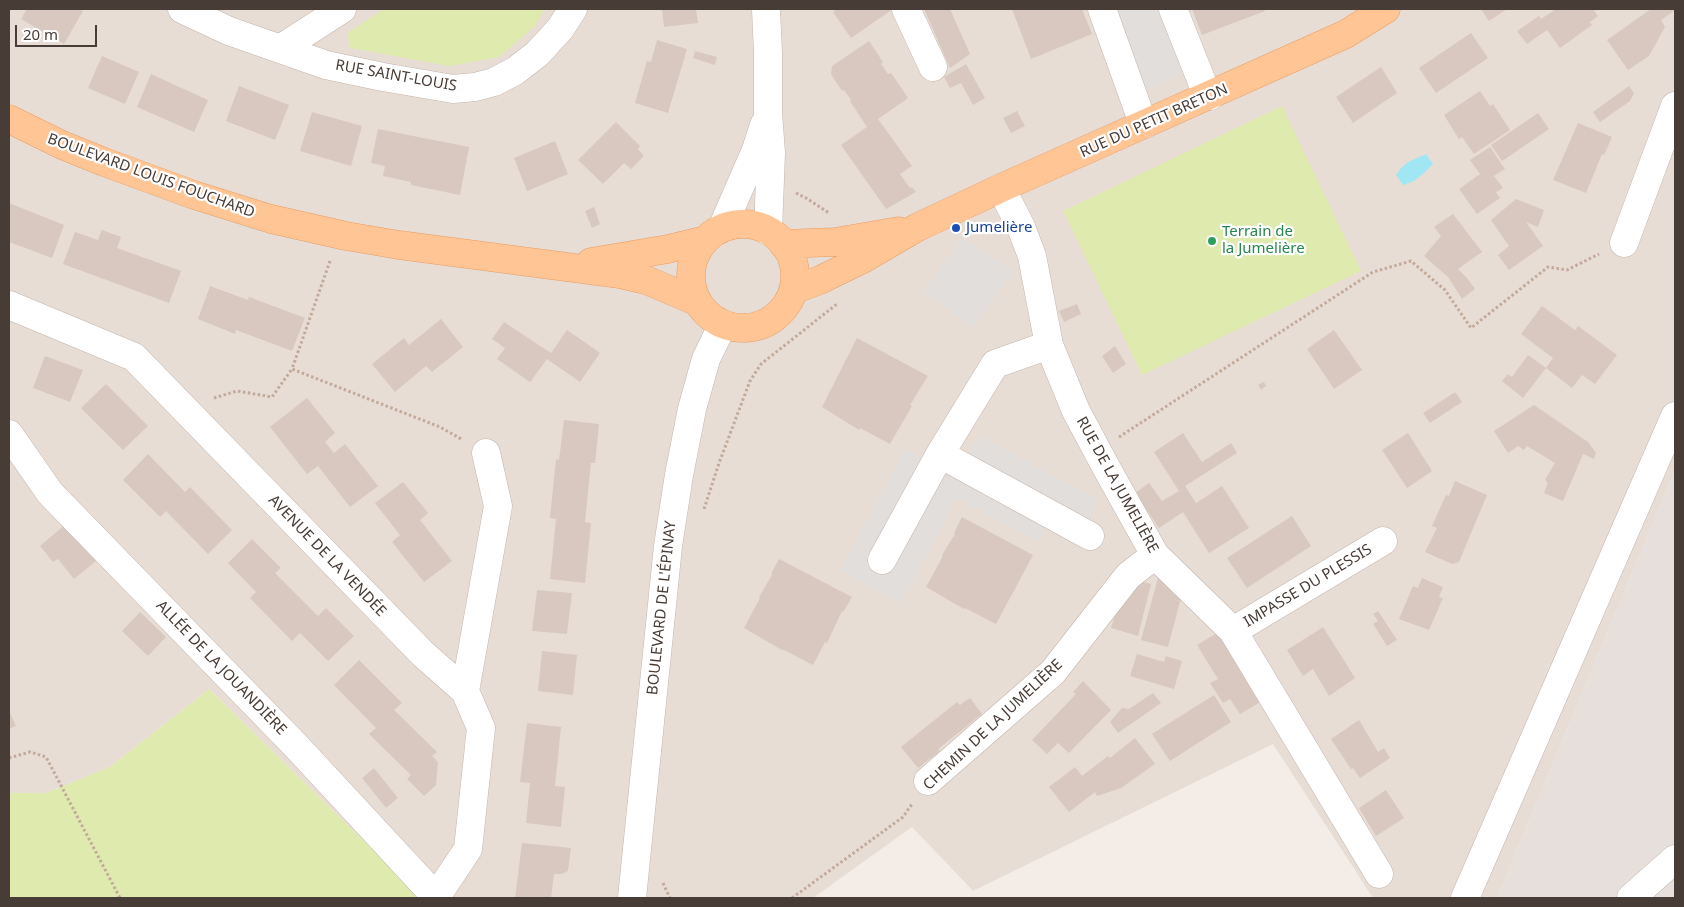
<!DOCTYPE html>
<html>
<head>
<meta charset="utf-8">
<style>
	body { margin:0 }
	#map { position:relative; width:1684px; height:907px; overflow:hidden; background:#f4ede7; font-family:"Noto Sans",sans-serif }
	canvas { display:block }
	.frame { position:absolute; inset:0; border:10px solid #483c36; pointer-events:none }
	.scale { position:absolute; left:15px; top:25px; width:82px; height:22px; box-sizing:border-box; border:2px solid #483c36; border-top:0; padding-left:6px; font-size:15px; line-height:18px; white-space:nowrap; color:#483c36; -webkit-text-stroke:4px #fff; paint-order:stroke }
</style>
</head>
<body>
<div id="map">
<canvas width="1684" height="907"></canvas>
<div class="frame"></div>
<div class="scale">20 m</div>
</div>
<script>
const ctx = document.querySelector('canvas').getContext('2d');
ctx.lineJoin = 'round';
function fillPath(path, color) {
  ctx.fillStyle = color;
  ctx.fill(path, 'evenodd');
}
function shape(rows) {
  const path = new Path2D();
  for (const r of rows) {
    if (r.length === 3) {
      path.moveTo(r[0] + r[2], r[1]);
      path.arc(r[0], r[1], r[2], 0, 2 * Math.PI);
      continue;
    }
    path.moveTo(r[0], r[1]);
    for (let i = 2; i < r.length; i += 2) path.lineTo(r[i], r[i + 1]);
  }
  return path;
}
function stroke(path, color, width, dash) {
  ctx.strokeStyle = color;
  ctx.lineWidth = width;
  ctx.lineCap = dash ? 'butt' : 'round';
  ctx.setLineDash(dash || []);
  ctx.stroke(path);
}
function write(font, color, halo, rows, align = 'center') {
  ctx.font = font + ' "Noto Sans",sans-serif';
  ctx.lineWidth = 4.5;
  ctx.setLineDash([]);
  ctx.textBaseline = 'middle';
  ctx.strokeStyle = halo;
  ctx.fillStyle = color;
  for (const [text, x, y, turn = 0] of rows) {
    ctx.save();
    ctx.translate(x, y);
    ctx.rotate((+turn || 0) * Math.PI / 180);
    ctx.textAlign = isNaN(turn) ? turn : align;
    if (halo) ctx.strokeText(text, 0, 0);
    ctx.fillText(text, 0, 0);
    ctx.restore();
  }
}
fillPath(shape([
	[9,9,1675,9,1675,470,1497,898,1373,898,1273,744,973,891,912,827,813,898,422,898,209,689,110,767,46,793,9,793]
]), '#e8ddd5');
fillPath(shape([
	[1675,470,1675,898,1497,898]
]), '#e7dfdc');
fillPath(shape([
	[384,9,544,9,535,26,499,57,449,66,350,48,347,33],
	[1282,106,1361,271,1142,375,1063,211],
	[209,689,422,898,9,898,9,793,46,793,110,767]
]), '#dfeaae');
fillPath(shape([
	[1089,9,1188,9,1207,61,1122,100],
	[963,236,1013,272,973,327,923,291],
	[979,436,1099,500,1077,542,1046,525,1037,541,957,498,901,603,840,570,905,449,957,476]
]), '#e2dedc');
fillPath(shape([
	[1426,154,1433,164,1424,173,1414,181,1403,185,1396,175,1401,168,1408,162]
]), '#a1e7f3');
fillPath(shape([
	[27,9,78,9,83,11,64,44,21,19],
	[662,9,696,9,698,23,664,27],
	[834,9,893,9,851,38,833,12,835,11],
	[924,9,950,9,970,54,950,68],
	[1012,9,1082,9,1092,34,1031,59],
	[1192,9,1264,9,1265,11,1202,35],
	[1481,9,1507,9,1489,21],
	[1556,9,1593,9,1598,16,1590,22,1592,25,1560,48,1547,30,1527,44,1517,31,1539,16,1541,19],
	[1651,9,1673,9,1674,11,1661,20,1665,27,1649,56,1628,70,1607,40],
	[1471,33,1488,58,1436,93,1419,68],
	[657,40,687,49,668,113,635,103,647,61,651,62],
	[869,41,883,62,881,64,888,74,891,73,908,98,878,119,912,166,900,174,910,188,912,187,916,192,886,209,841,145,867,127,850,101,851,100,844,90,842,91,831,74,832,66],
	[695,51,717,57,715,65,693,58],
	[102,56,139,72,125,104,88,88],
	[966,64,985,98,973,105,961,83,950,88,944,77],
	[1381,67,1397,93,1353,123,1336,97],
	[151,74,208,100,194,132,137,107],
	[239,86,289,105,275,140,226,121],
	[1629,86,1634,93,1630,101,1600,122,1593,112],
	[1480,91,1490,106,1493,104,1510,130,1474,154,1462,137,1459,139,1444,115],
	[1017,111,1025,126,1011,133,1003,118],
	[312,112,362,126,351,166,300,151],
	[1538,113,1549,129,1502,161,1491,145],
	[616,122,640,146,638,149,644,156,631,169,624,163,603,184,578,160],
	[1578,123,1612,137,1604,155,1602,154,1586,193,1553,180],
	[378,129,469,147,460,195,411,185,411,182,383,176,385,166,371,163],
	[555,141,568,174,527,191,514,158],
	[1490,147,1505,169,1494,176,1503,188,1496,192,1500,198,1477,214,1459,189,1480,174,1470,160],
	[1516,199,1544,210,1538,227,1526,222,1543,246,1509,270,1498,255,1509,246,1491,220],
	[9,203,64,225,52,258,9,242],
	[594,207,600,224,592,228,585,211],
	[1453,214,1482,252,1458,269,1467,278,1475,289,1462,299,1448,277,1424,256,1441,236,1434,227],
	[102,230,121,237,117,248,181,271,169,303,63,264,75,232,98,240],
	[210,286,248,300,249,297,305,318,292,351,236,330,235,334,198,319],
	[1077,304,1081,314,1064,322,1059,311],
	[1542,306,1575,330,1578,326,1617,355,1595,384,1582,375,1572,388,1546,368,1553,358,1521,334],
	[441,319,463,347,432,372,426,366,395,392,372,364,404,338,409,345],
	[504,322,551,353,567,330,600,353,580,382,547,359,530,382,497,359,505,348,492,339],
	[1334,330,1362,370,1334,389,1307,349],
	[857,338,928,376,910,405,912,406,890,444,860,428,859,430,822,407],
	[1115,346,1126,364,1113,373,1102,356],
	[1528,355,1546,368,1523,398,1502,381,1508,374,1512,377],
	[45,356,83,370,70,402,33,388],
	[1264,382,1266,386,1261,390,1258,385],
	[106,384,148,426,123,450,81,408],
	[1455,392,1462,402,1430,423,1423,413],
	[307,398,335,433,325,442,334,453,345,444,378,486,350,507,318,466,307,474,270,427],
	[1534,405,1588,442,1596,453,1594,459,1583,454,1563,501,1544,493,1548,483,1545,480,1555,463,1527,446,1524,450,1518,446,1508,453,1494,431],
	[564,420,599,424,595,463,591,463,585,522,591,523,585,583,550,579,556,519,550,518,556,459,559,460],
	[1183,433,1202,462,1231,443,1237,453,1185,486,1196,503,1222,486,1249,528,1209,553,1183,512,1159,528,1135,493,1149,483,1162,501,1179,491,1154,452],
	[1408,433,1432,471,1407,488,1382,450],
	[148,454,185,492,190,487,232,530,208,554,166,511,160,517,123,480],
	[1455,481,1487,495,1459,562,1452,564,1425,552,1437,528,1432,526,1446,495,1449,496],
	[403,482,428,513,420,520,452,561,424,582,392,542,400,535,375,503],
	[1292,516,1311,546,1247,588,1227,558],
	[962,517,1033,555,996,624,965,608,964,609,926,587,943,556,942,555,955,534,954,533],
	[66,524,96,561,74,579,58,559,53,562,40,546],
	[252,539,281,568,275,573,318,616,326,608,354,636,328,661,300,633,292,641,250,598,256,592,228,563],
	[779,559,852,597,843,612,842,611,827,643,825,642,813,665,784,650,782,650,744,628,760,598,759,597,772,575,771,574],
	[1158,578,1182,594,1168,647,1141,640],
	[1422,578,1443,587,1439,597,1443,598,1429,630,1399,619,1413,586,1418,588],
	[1136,580,1151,584,1138,636,1111,628,1120,600],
	[537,590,572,593,567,634,532,631],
	[1378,611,1397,640,1387,646,1373,624,1378,621,1373,614],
	[140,612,166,637,148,656,122,631],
	[1323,627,1355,678,1329,696,1313,669,1303,676,1287,650],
	[1222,630,1264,700,1240,714,1230,699,1223,703,1210,683,1218,679,1197,645],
	[542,651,577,655,573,695,538,691],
	[1137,654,1164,662,1166,656,1182,661,1174,689,1130,676],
	[359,660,402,703,394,710,437,752,432,756,438,762,436,785,424,796,407,779,411,775,369,734,376,728,334,685],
	[1083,681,1111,710,1069,753,1058,743,1047,754,1032,740,1076,694,1073,692],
	[1153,693,1161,703,1118,733,1110,722,1122,708,1129,709],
	[1214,695,1231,722,1170,761,1152,734],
	[970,698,982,714,938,749,940,751,918,768,901,747,957,702,960,705],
	[9,711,16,726,9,729],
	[1359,720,1378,752,1384,748,1390,758,1360,778,1353,768,1351,769,1331,739],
	[527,723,561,727,555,786,565,787,561,827,526,823,530,783,520,782],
	[1135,738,1155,764,1121,788,1097,796,1095,792,1069,812,1049,787,1075,767,1082,776,1108,756,1110,758],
	[374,768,398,798,386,808,362,778],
	[1386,790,1404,818,1376,836,1359,808],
	[522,843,571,848,568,871,562,874,554,874,551,898,515,898]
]), '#d9c8bf');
const minor = shape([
	[182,9,229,31,326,65,383,77,453,89,475,87,494,82,515,71,537,54,560,29,573,9],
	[766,9,768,53,768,112,771,153,768,231],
	[906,9,933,67],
	[1102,9,1139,112,1145,124],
	[1173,9,1202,82,1210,96],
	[280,49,342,9],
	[1001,188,1021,227,1032,256,1049,345,1076,411,1107,469,1155,555,1233,631,1379,874],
	[722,228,756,150,764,125],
	[1624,243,1675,106],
	[9,305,134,357,423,654,465,691,481,728,468,849,436,897],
	[9,434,50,493,298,748,437,898],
	[940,454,1090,536],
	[882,560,940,454,995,364,1049,345],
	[1233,631,1383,541],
	[465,691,498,506,486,453],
	[928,781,1053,672,1128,576,1155,555],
	[632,898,668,546,679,475,692,409,706,359,723,324],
	[1465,898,1675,416],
	[1631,898,1675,859]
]);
const major = shape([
	[9,119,62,145,104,162,194,195,271,219,346,236,399,245,620,274,646,280,698,302],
	[743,276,52],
	[783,244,835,242,899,231],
	[591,262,668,249,705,240],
	[793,290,820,280,863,259,918,227,1001,188,1346,34,1386,9]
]);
stroke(minor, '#c3b5ac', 29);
stroke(major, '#e89c61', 29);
stroke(shape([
	[796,193,806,198,829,213],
	[330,261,292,369,440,427,463,440],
	[214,398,237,391,272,397,292,369],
	[1119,437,1373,272,1411,261,1445,290,1471,328,1548,267,1567,270,1599,254],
	[704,509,719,463,750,381,761,364,837,304],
	[9,758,30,752,46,757,120,898],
	[663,883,670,898],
	[792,898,903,817,912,804]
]), '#c2a99a', 3, [2.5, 2.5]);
stroke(minor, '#fff', 28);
stroke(major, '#ffc595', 28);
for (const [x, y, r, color] of [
	[956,228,5,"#1a4fb4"],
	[1212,241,5,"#2e9e5b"]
]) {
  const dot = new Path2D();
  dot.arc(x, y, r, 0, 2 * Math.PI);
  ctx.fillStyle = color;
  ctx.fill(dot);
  stroke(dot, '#fff', 2);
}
write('15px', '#483c36', '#fff', [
	["RUE SAINT-LOUIS",396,76,10],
	["RUE DU PETIT BRETON",1154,121,-24],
	["BOULEVARD LOUIS FOUCHARD",151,176,20],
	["RUE DE LA JUMELIÈRE",1117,485,61],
	["AVENUE DE LA VENDÉE",327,556,46],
	["IMPASSE DU PLESSIS",1308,586,-31],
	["BOULEVARD DE L'ÉPINAY",662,608,-84],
	["ALLÉE DE LA JOUANDIÈRE",221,668,46],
	["CHEMIN DE LA JUMELIÈRE",993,725,-43]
]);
write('15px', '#164399', '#fff', [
	["Jumelière",966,228]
], 'left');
write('15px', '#27864d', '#fff', [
	["Terrain de",1222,232],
	["la Jumelière",1222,249]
], 'left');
</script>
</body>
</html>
